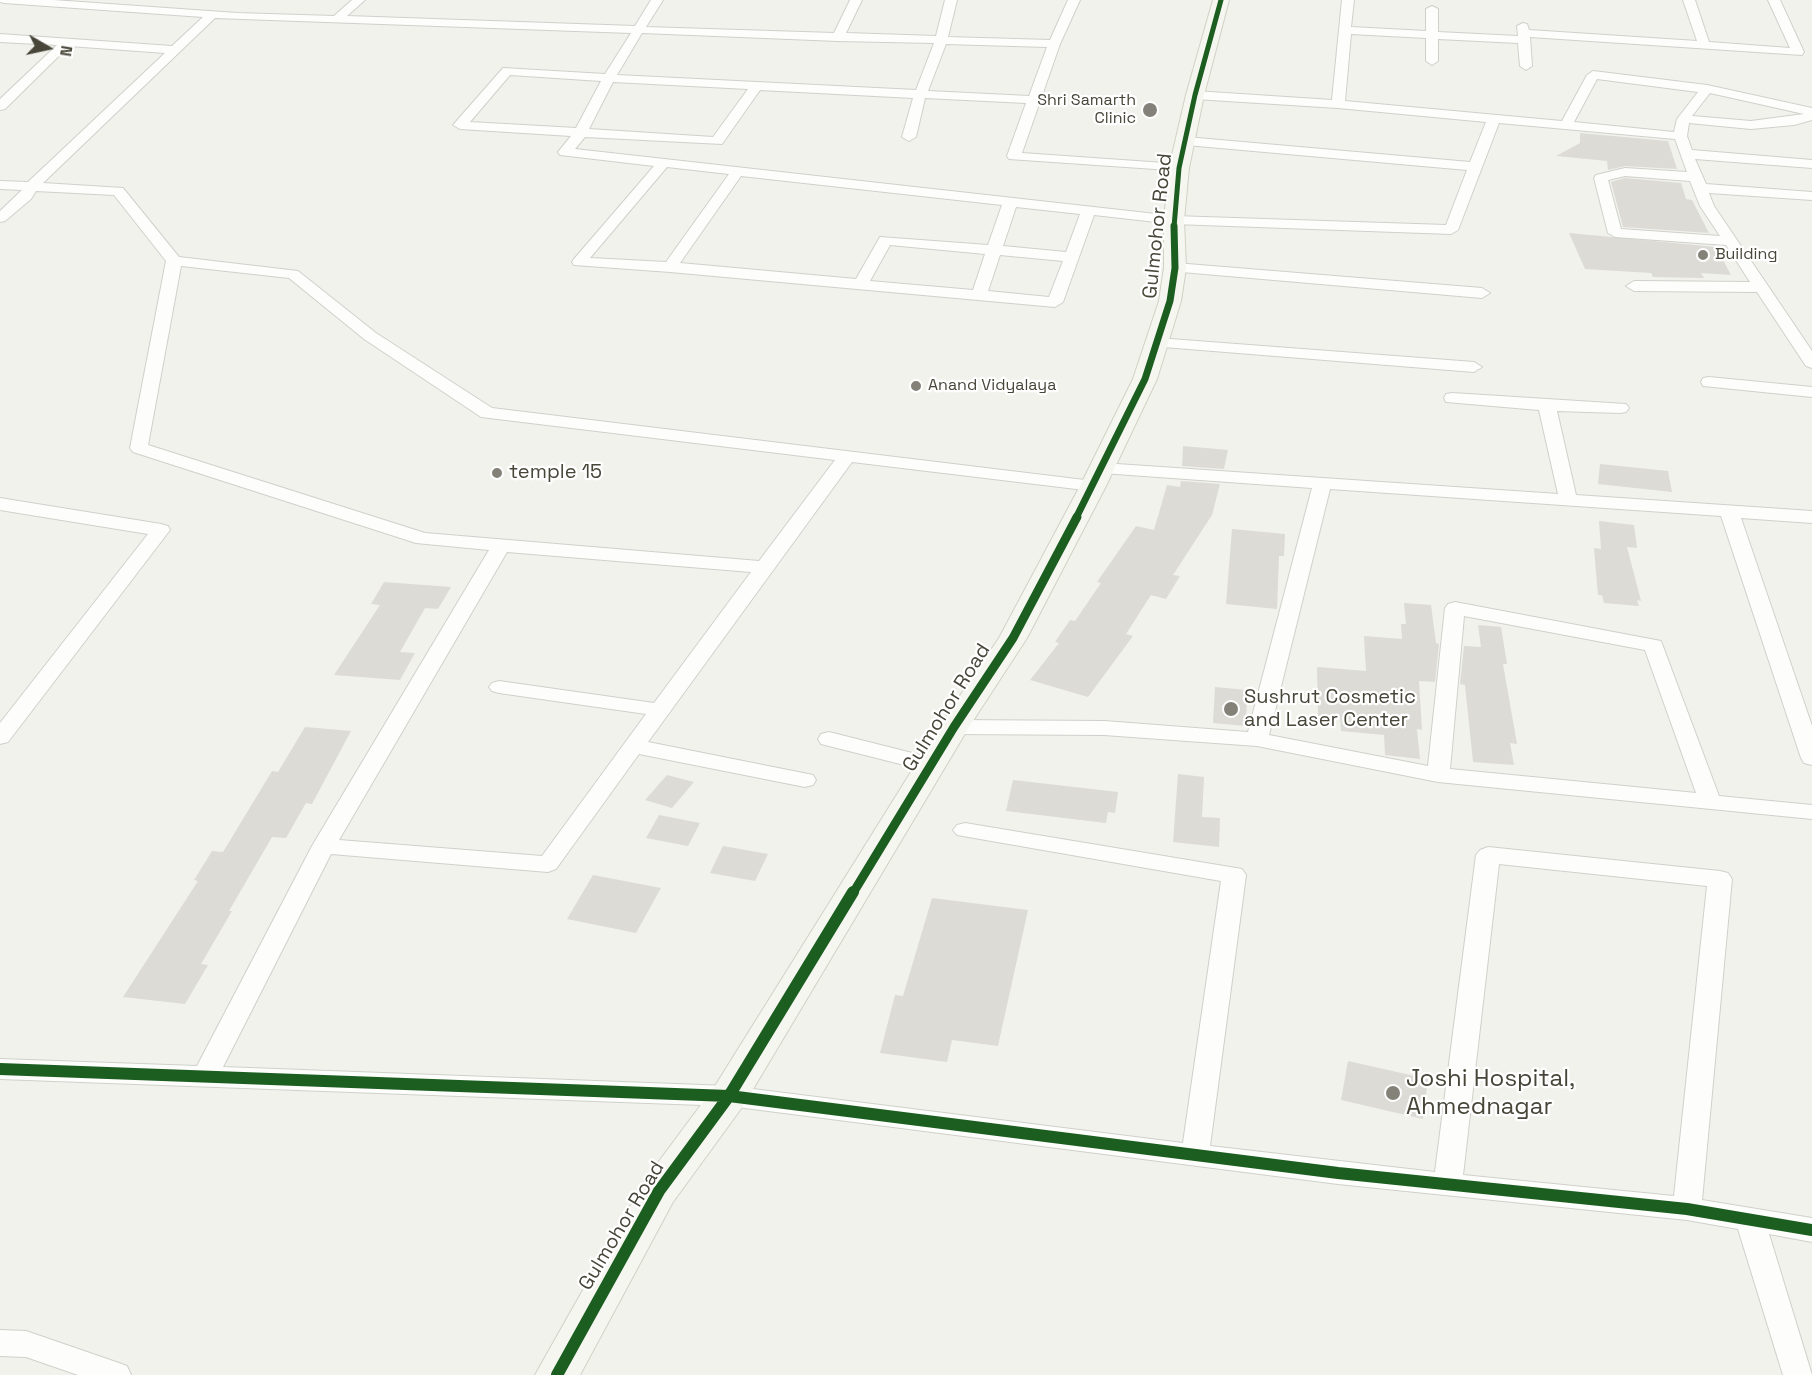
<!DOCTYPE html>
<html>
<head>
<meta charset="utf-8">
<style>
	body { margin:0 }
	#map { position:relative; width:1812px; height:1375px; overflow:hidden; background:#f2f2ed; font-family:"Space Grotesk",sans-serif }
	canvas { display:block }
	.north { position:absolute; left:18px; top:18px; width:60px; height:60px; -webkit-text-stroke:4px #fff; paint-order:stroke; rotate:99deg; font-size:16px; font-weight:700; line-height:24px; text-align:center; color:#484639 }
	.north::after { content:''; display:block; margin:auto; width:21px; height:27px; background:#484639; clip-path:polygon(50% 0,100% 100%,50% 72%,0 100%) }
</style>
</head>
<body>
<div id="map">
<canvas width="1812" height="1375"></canvas>
<div class="north">N</div>
</div>
<script>
const ctx = document.querySelector('canvas').getContext('2d');
ctx.lineJoin = 'round';
function fillPath(path, color) {
  ctx.fillStyle = color;
  ctx.fill(path, 'evenodd');
}
function shape(rows) {
  const path = new Path2D();
  for (const r of rows) {
    path.moveTo(r[0], r[1]);
    for (let i = 2; i < r.length; i += 2) path.lineTo(r[i], r[i + 1]);
  }
  return path;
}
function stroke(path, color, width, dash) {
  ctx.strokeStyle = color;
  ctx.lineWidth = width;
  ctx.lineCap = dash ? 'butt' : 'round';
  ctx.setLineDash(dash || []);
  ctx.stroke(path);
}
function write(font, color, halo, rows, align = 'center') {
  ctx.font = font + ' "Space Grotesk",sans-serif';
  ctx.lineWidth = 4.5;
  ctx.setLineDash([]);
  ctx.textBaseline = 'middle';
  ctx.strokeStyle = halo;
  ctx.fillStyle = color;
  for (const [text, x, y, turn = 0] of rows) {
    ctx.save();
    ctx.translate(x, y);
    ctx.rotate((+turn || 0) * Math.PI / 180);
    ctx.textAlign = isNaN(turn) ? turn : align;
    if (halo) ctx.strokeText(text, 0, 0);
    ctx.fillText(text, 0, 0);
    ctx.restore();
  }
}
fillPath(shape([
	[1580,133,1668,141,1677,169,1625,166,1608,170,1607,161,1556,156,1580,143],
	[1625,178,1681,183,1686,199,1692,200,1709,233,1623,227,1611,182],
	[1569,233,1716,247,1731,275,1701,273,1704,278,1653,277,1651,273,1585,269],
	[1183,446,1228,450,1224,469,1182,466],
	[1600,464,1668,471,1672,492,1598,484],
	[1181,481,1220,484,1212,515,1173,575,1180,576,1166,599,1151,595,1126,634,1133,636,1088,697,1030,680,1059,643,1055,642,1070,620,1075,621,1101,583,1097,582,1136,526,1154,530,1167,485,1180,487],
	[1599,521,1634,525,1637,548,1627,547,1641,601,1637,600,1639,606,1604,603,1602,595,1598,595,1594,548,1601,549],
	[1232,529,1285,534,1284,556,1279,556,1277,609,1226,604],
	[384,582,451,587,438,609,425,608,400,652,415,653,400,680,334,675,380,605,371,604],
	[1404,603,1431,605,1436,643,1439,644,1435,682,1419,681,1422,730,1417,729,1420,759,1385,755,1384,735,1341,731,1340,718,1318,716,1317,667,1366,671,1364,636,1402,639,1401,624,1406,624],
	[1478,625,1501,627,1507,664,1503,664,1517,744,1510,743,1514,765,1473,762,1465,685,1460,684,1464,646,1481,647],
	[1215,687,1247,690,1246,726,1213,723],
	[305,727,351,731,312,804,306,803,286,838,272,837,229,911,232,911,201,964,208,965,185,1004,123,997,198,881,194,880,212,851,223,852,272,771,278,772],
	[1178,774,1204,777,1202,817,1220,818,1219,847,1173,842],
	[667,775,694,782,672,808,645,800],
	[1013,780,1118,792,1115,813,1108,812,1106,823,1006,811],
	[659,815,700,823,688,846,646,838],
	[723,846,768,854,755,881,710,873],
	[593,875,661,888,636,933,567,919],
	[932,898,1028,910,998,1046,952,1040,947,1062,880,1053,895,995,903,996],
	[1348,1061,1428,1079,1423,1119,1341,1100]
]), '#dcdbd6');
const street = shape([
	[0,0,53,0,237,13,334,16,352,0,365,0,347,16,635,26,651,0,663,0,646,27,834,33,850,0,862,0,846,33,936,36,945,0,957,0,948,37,1050,40,1068,0,1080,0,1060,44,1022,153,1179,164,1184,165,1186,168,1184,171,1009,159,1007,156,1026,103,925,98,916,137,909,141,902,137,913,98,760,90,722,144,585,137,575,149,1174,216,1446,225,1467,170,1186,145,1179,141,1186,137,1470,162,1486,122,1338,108,1195,99,1189,95,1195,91,1332,100,1342,0,1354,0,1351,27,1426,31,1426,9,1432,6,1438,9,1438,32,1518,36,1517,26,1523,23,1527,24,1529,30,1697,41,1683,0,1695,0,1709,42,1790,48,1768,0,1780,0,1804,52,1802,55,1530,37,1532,66,1526,70,1520,66,1518,43,1438,39,1438,61,1432,65,1426,61,1426,38,1351,34,1345,101,1562,121,1587,75,1593,71,1707,85,1812,108,1812,120,1794,125,1751,129,1689,123,1687,136,1692,150,1812,160,1812,168,1695,159,1706,184,1812,192,1812,200,1709,193,1714,206,1812,351,1812,368,1806,366,1757,292,1634,291,1626,286,1634,281,1750,282,1726,245,1615,237,1608,233,1594,178,1596,175,1625,168,1687,172,1675,139,1499,123,1458,230,1451,234,1174,224,1094,215,1063,302,1055,307,670,272,574,265,572,262,574,259,654,166,560,155,558,152,571,136,460,129,453,125,503,68,605,74,631,33,215,18,43,183,123,188,179,257,298,271,376,333,492,408,1093,481,1099,482,1102,486,1099,490,1093,491,852,462,648,742,813,775,816,780,813,785,805,787,639,754,556,869,548,872,331,854,223,1067,729,1086,1183,1143,1221,881,957,835,953,830,957,825,965,823,1242,869,1246,875,1210,1146,1435,1172,1476,855,1480,850,1488,847,1720,871,1728,873,1732,879,1702,1200,1812,1218,1812,1242,1769,1234,1812,1375,1783,1375,1738,1229,1687,1220,1338,1184,729,1106,0,1079,0,1059,197,1066,312,846,489,550,416,543,133,452,130,448,166,261,114,195,36,191,31,199,5,221,0,222,0,211,22,190,0,189,0,181,28,182,165,53,69,46,5,109,0,110,0,99,57,45,0,42,0,34,172,46,203,17,4,3,0,2,0,0],
	[642,33,838,41,934,43,916,90,617,75,642,33],
	[946,44,1047,47,1029,96,928,91,946,44],
	[510,75,601,81,576,128,470,122,510,75],
	[1597,79,1698,92,1677,119,1674,132,1574,122,1597,79],
	[613,82,748,89,713,137,589,129,613,82],
	[1710,93,1804,114,1751,121,1692,116,1710,93],
	[667,167,729,174,666,262,590,258,667,167],
	[741,176,1002,205,988,245,880,237,856,279,680,263,741,176],
	[1625,176,1690,181,1700,206,1720,236,1621,229,1608,180,1625,176],
	[1016,207,1080,214,1066,252,1003,246,1016,207],
	[890,245,985,254,973,290,870,281,890,245],
	[1000,255,1063,261,1049,297,988,291,1000,255],
	[181,266,289,278,364,339,481,417,835,460,759,561,425,533,148,445,181,266],
	[507,552,751,572,654,703,499,681,492,683,489,687,492,691,499,693,646,714,542,856,339,840,507,552],
	[1499,864,1707,886,1674,1196,1463,1175,1499,864],
	[1175,263,1482,288,1490,293,1482,298,1170,271,1167,268,1175,263],
	[1157,338,1474,362,1482,367,1474,372,1151,346,1149,343,1157,338],
	[1709,377,1812,387,1812,397,1703,386,1701,382,1703,378,1709,377],
	[1452,393,1626,404,1629,408,1626,412,1620,413,1557,411,1576,495,1812,511,1812,523,1741,518,1812,726,1812,765,1804,763,1801,758,1721,516,1330,489,1269,735,1428,766,1445,608,1448,604,1455,602,1661,641,1719,796,1812,805,1812,819,1438,782,1257,746,1104,735,954,734,946,732,943,727,946,722,954,720,1104,721,1248,732,1312,488,1102,473,1096,472,1093,468,1096,464,1102,463,1558,494,1539,410,1446,402,1444,398,1446,394,1452,393],
	[1464,616,1645,650,1696,793,1450,769,1464,616],
	[0,498,161,524,168,526,170,530,8,742,0,744,0,723,148,534,0,510,0,498],
	[829,732,940,760,943,765,940,770,932,772,821,744,818,739,821,734,829,732],
	[0,1330,26,1331,116,1362,127,1366,131,1375,78,1375,26,1357,0,1356,0,1330]
]);
const secondary = shape([
	[1213,0,1229,0,1204,95,1189,168,1184,220,1186,268,1181,301,1157,379,1106,486,1027,638,969,727,743,1106,673,1202,580,1375,535,1375,645,1180,715,1086,939,727,999,638,1080,486,1133,379,1159,301,1164,268,1164,220,1169,168,1186,95,1213,0]
]);
stroke(street, '#d0d0cb', 2);
stroke(secondary, '#d1d1c5', 2);
fillPath(street, '#fdfdfc');
fillPath(secondary, '#f6f6f1');
stroke(shape([
	[1174,227,1179,168,1195,95,1221,0]
]), '#1b5e20', 5);
stroke(shape([
	[1076,518,1145,379,1170,301,1175,268,1174,226]
]), '#1b5e20', 7);
stroke(shape([
	[853,893,954,727,1013,638,1077,517]
]), '#1b5e20', 9);
stroke(shape([
	[0,1069,729,1096,1338,1173,1687,1209,1812,1230],
	[557,1375,659,1191,729,1096,853,892]
]), '#1b5e20', 12);
for (const [x, y, r, color] of [
	[1150,110,8,"#848278"],
	[1703,255,6,"#848278"],
	[916,386,6,"#848278"],
	[497,473,6,"#848278"],
	[1231,709,8,"#848278"],
	[1393,1093,8,"#848278"]
]) {
  const dot = new Path2D();
  dot.arc(x, y, r, 0, 2 * Math.PI);
  ctx.fillStyle = color;
  ctx.fill(dot);
  stroke(dot, '#fff', 2);
}
write('16px', '#484639', '#fff', [
	["Shri Samarth",1136,101,"right"],
	["Clinic",1136,119,"right"],
	["Building",1715,255],
	["Anand Vidyalaya",928,386]
], 'left');
write('20px', '#484639', '#fff', [
	["Gulmohor Road",1158,226,-84],
	["Gulmohor Road",947,708,-58],
	["Gulmohor Road",622,1226,-59]
]);
write('20px', '#484639', '#fff', [
	["temple 15",509,473],
	["Sushrut Cosmetic",1244,698],
	["and Laser Center",1244,721]
], 'left');
write('24px', '#484639', '#fff', [
	["Joshi Hospital,",1406,1079],
	["Ahmednagar",1406,1107]
], 'left');
</script>
</body>
</html>
